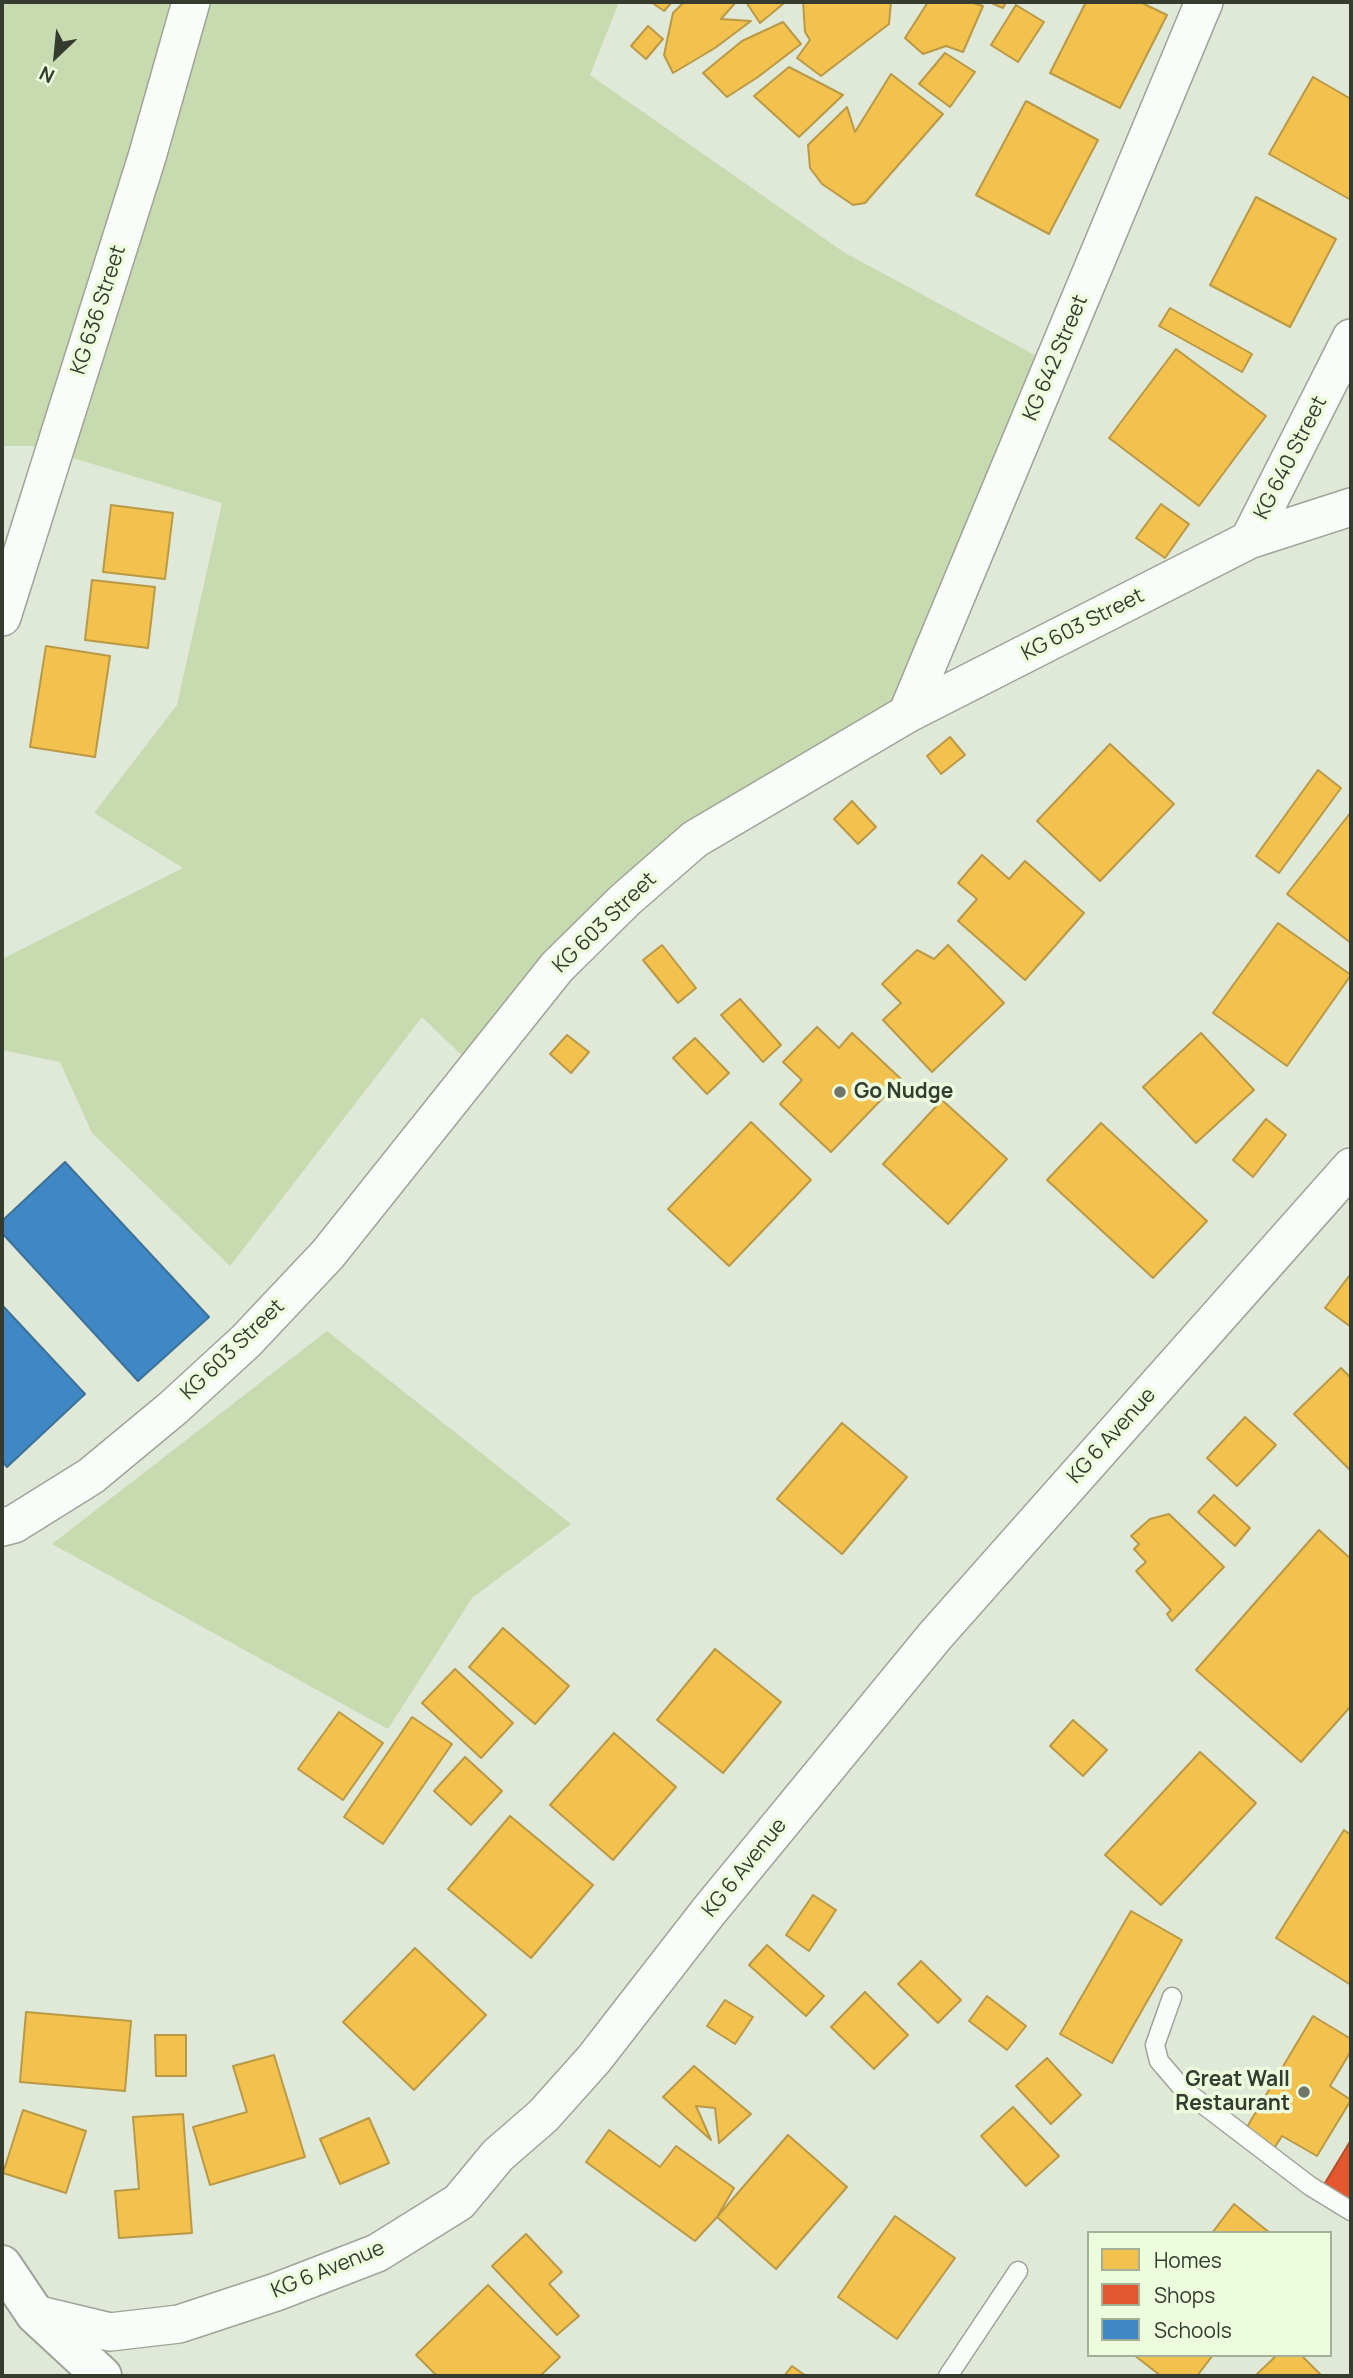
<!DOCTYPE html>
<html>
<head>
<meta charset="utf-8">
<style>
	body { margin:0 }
	#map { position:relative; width:1353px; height:2378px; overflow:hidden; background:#e0e8d8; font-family:Manrope,sans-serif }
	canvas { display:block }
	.frame { position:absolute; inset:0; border:4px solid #353b2f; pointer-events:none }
	.legend { position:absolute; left:1087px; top:2231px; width:245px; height:126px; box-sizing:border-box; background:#eefcde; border:2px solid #a4af98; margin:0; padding:9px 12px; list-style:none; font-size:21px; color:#353b2f }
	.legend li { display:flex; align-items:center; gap:14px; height:35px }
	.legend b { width:35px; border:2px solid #a4af98 }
	.north { position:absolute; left:21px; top:21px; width:70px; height:70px; -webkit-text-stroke:5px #eefcde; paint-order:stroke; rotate:206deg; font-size:19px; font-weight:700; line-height:28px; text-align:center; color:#353b2f }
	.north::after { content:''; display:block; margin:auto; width:24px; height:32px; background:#353b2f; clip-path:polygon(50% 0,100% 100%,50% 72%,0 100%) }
</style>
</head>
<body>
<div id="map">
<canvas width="1353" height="2378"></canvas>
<div class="frame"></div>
<ul class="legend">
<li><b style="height:19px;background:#f2c14e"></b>Homes</li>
<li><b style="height:19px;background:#e4572e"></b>Shops</li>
<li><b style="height:19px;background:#3f88c5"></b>Schools</li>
</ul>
<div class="north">N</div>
</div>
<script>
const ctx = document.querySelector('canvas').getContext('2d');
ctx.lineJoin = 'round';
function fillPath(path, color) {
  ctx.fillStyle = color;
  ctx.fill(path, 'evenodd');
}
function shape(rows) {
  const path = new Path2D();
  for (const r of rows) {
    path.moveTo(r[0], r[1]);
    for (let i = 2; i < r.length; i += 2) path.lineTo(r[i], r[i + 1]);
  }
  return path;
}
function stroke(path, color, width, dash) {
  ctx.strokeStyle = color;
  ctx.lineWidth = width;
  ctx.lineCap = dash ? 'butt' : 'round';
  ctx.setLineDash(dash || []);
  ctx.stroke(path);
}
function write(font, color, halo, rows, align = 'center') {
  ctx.font = font + ' Manrope,sans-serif';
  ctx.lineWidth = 7;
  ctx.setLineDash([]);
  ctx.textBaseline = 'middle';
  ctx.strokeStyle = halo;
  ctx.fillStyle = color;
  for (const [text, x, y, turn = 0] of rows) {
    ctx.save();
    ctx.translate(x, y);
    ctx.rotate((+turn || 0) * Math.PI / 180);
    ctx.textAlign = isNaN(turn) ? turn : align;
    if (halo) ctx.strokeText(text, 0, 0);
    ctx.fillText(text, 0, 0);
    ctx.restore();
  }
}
fillPath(shape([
	[2,2,619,2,590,75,845,253,1053,365,907,714,695,839,476,1069,422,1017,230,1266,92,1133,60,1062,2,1050,2,959,183,868,94,813,177,705,222,503,33,446,2,446],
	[327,1331,571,1524,472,1598,388,1729,52,1544]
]), '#c7dab0');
const homes = shape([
	[651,2,672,2,664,11,651,2],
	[684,2,736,2,721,19,751,21,715,48,673,73,664,55,673,13,684,2],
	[746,2,782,2,783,4,760,23,746,2],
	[803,2,891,2,889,24,821,76,797,58,810,40,805,32,803,2],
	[928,2,970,2,983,6,963,52,946,46,923,54,905,38,928,2],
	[989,2,1006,2,1003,8,989,2],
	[1086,2,1140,2,1167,15,1120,108,1050,73,1086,2],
	[1016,5,1044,22,1018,62,991,45,1016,5],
	[783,22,801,44,758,77,727,97,703,73,742,41,783,22],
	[648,26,663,39,646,59,631,46,648,26],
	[945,53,975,72,950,107,919,84,945,53],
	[789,67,843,95,799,137,754,96,789,67],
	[891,74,943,114,865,203,853,205,822,184,810,168,808,145,847,107,855,132,891,74],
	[1313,77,1351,99,1351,200,1269,154,1313,77],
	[1026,101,1098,140,1049,234,976,195,1026,101],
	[1256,197,1336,239,1290,327,1210,285,1256,197],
	[1170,308,1252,354,1242,372,1159,326,1170,308],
	[1176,349,1266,416,1199,506,1109,438,1176,349],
	[1161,504,1189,524,1165,558,1136,538,1161,504],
	[111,505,173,513,165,579,103,572,111,505],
	[92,580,155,587,148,648,85,640,92,580],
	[46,646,110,656,95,757,30,747,46,646],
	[950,737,965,755,941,774,927,756,950,737],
	[1110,744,1174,804,1100,881,1037,821,1110,744],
	[1318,770,1341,788,1279,873,1256,856,1318,770],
	[852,801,876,827,858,844,834,819,852,801],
	[1351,812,1351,943,1287,894,1351,812],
	[982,855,1009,879,1025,861,1084,913,1025,980,958,921,977,899,958,883,982,855],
	[1278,923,1351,975,1287,1066,1213,1013,1278,923],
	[662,945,696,988,678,1003,643,960,662,945],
	[948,945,1004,1003,932,1072,883,1020,901,1003,882,984,917,950,934,959,948,945],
	[740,999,781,1045,763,1062,721,1015,740,999],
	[817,1027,839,1048,852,1033,901,1079,831,1152,780,1104,802,1080,783,1062,817,1027],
	[1201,1033,1254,1090,1196,1143,1143,1087,1201,1033],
	[567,1035,589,1052,571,1073,550,1054,567,1035],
	[695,1038,729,1073,707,1094,673,1058,695,1038],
	[942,1100,1007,1159,948,1224,883,1164,942,1100],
	[1266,1119,1286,1135,1253,1177,1233,1160,1266,1119],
	[751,1122,811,1180,729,1266,668,1209,751,1122],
	[1101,1123,1207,1221,1153,1278,1047,1180,1101,1123],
	[1349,1276,1351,1277,1351,1327,1325,1308,1349,1276],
	[1341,1368,1351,1378,1351,1471,1294,1414,1341,1368],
	[1245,1417,1276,1445,1237,1486,1207,1458,1245,1417],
	[842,1423,907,1477,842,1554,777,1499,842,1423],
	[1214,1495,1250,1528,1235,1546,1198,1512,1214,1495],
	[1169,1514,1224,1567,1172,1621,1167,1614,1171,1610,1136,1571,1146,1562,1134,1549,1139,1544,1131,1536,1150,1519,1169,1514],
	[1319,1530,1351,1559,1351,1706,1301,1762,1196,1670,1319,1530],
	[503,1628,569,1686,535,1724,469,1667,503,1628],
	[715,1649,781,1702,723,1773,657,1720,715,1649],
	[455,1669,513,1723,481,1758,422,1703,455,1669],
	[339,1712,383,1743,343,1800,298,1769,339,1712],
	[412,1717,452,1744,383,1844,344,1817,412,1717],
	[1073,1720,1107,1750,1083,1776,1050,1746,1073,1720],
	[614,1733,676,1787,613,1860,550,1805,614,1733],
	[1200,1752,1256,1803,1161,1905,1105,1855,1200,1752],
	[465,1757,502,1791,471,1825,434,1791,465,1757],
	[510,1816,593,1885,531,1958,448,1889,510,1816],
	[1344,1830,1351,1835,1351,1985,1276,1938,1344,1830],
	[813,1895,836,1910,809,1951,786,1935,813,1895],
	[1131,1911,1182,1940,1112,2063,1060,2034,1131,1911],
	[767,1945,824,1996,806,2016,749,1965,767,1945],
	[415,1948,486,2015,414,2090,343,2022,415,1948],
	[921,1961,961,2000,938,2023,898,1984,921,1961],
	[865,1992,908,2035,874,2069,831,2027,865,1992],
	[987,1996,1026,2026,1007,2050,969,2021,987,1996],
	[725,2000,753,2017,735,2044,707,2026,725,2000],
	[26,2012,131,2021,125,2091,20,2082,26,2012],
	[1313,2016,1351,2039,1351,2051,1330,2086,1351,2100,1317,2156,1282,2136,1273,2150,1244,2132,1313,2016],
	[155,2035,186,2035,186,2076,156,2076,155,2035],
	[274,2055,305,2157,210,2185,193,2127,247,2112,233,2066,274,2055],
	[1047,2058,1081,2095,1051,2124,1016,2086,1047,2058],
	[694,2066,751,2114,719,2143,715,2108,696,2106,711,2140,663,2097,694,2066],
	[1013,2107,1059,2156,1026,2186,981,2136,1013,2107],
	[23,2110,86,2131,66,2193,3,2173,23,2110],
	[183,2114,192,2233,119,2238,115,2191,139,2189,133,2117,183,2114],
	[369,2118,389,2163,340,2184,320,2139,369,2118],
	[609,2130,660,2167,676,2146,734,2188,717,2217,695,2241,586,2162,609,2130],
	[788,2135,847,2187,776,2269,717,2217,788,2135],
	[1234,2204,1270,2233,1212,2233,1234,2204],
	[895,2216,955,2258,897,2339,838,2297,895,2216],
	[526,2234,562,2272,549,2284,579,2316,557,2335,492,2266,526,2234],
	[488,2285,560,2357,540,2376,437,2376,416,2355,488,2285],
	[1134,2355,1213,2355,1197,2376,1161,2376,1134,2355],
	[1277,2355,1301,2355,1322,2376,1255,2376,1277,2355],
	[792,2366,806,2376,784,2376,792,2366]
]);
fillPath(homes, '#f2c14e');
stroke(homes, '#b99945', 2);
const shops = shape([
	[1351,2140,1351,2206,1322,2188,1351,2140]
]);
fillPath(shops, '#e4572e');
stroke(shops, '#b04f2e', 2);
const schools = shape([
	[65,1162,209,1317,138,1381,2,1233,2,1221,65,1162],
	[2,1305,85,1394,7,1467,2,1461,2,1305]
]);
fillPath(schools, '#3f88c5');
stroke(schools, '#3c7198', 2);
const lane = shape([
	[1172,1997,1155,2045,1159,2061,1183,2089,1310,2186,1351,2211],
	[948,2376,1018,2271]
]);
const street = shape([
	[1249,540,1351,338],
	[2,617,147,157,191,2],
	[907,714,1204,2],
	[2,1527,14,1524,91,1476,173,1408,246,1341,328,1254,557,967,625,900,695,839,907,714,1249,540,1351,507],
	[35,2314,110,2332,179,2324,276,2292,377,2253,459,2202,498,2155,543,2116,594,2059,709,1911,935,1636,1351,1167]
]);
const secondary = shape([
	[2,2265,35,2314,102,2376]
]);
stroke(lane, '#9fa498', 21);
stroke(street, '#9fa498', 40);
stroke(secondary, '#9fa498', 42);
stroke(lane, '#fafcf9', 18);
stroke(street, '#fafcf9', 37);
stroke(secondary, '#fafcf9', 38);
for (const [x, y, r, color] of [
	[840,1092,7,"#71786a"],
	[1304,2092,7,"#71786a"]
]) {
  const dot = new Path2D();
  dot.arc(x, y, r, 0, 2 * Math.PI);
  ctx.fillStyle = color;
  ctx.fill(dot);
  stroke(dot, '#eefcde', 2.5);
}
write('21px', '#353b2f', '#eefcde', [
	["KG 636 Street",99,310,-72],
	["KG 642 Street",1056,358,-67],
	["KG 640 Street",1291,458,-63],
	["KG 603 Street",1083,625,-27],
	["KG 603 Street",605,923,-44],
	["KG 603 Street",233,1350,-44],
	["KG 6 Avenue",1112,1436,-48],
	["KG 6 Avenue",745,1868,-51],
	["KG 6 Avenue",328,2270,-22]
]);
write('bold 21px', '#353b2f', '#eefcde', [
	["Go Nudge",854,1092],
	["Great Wall",1290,2080,"right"],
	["Restaurant",1290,2104,"right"]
], 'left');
</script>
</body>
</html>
